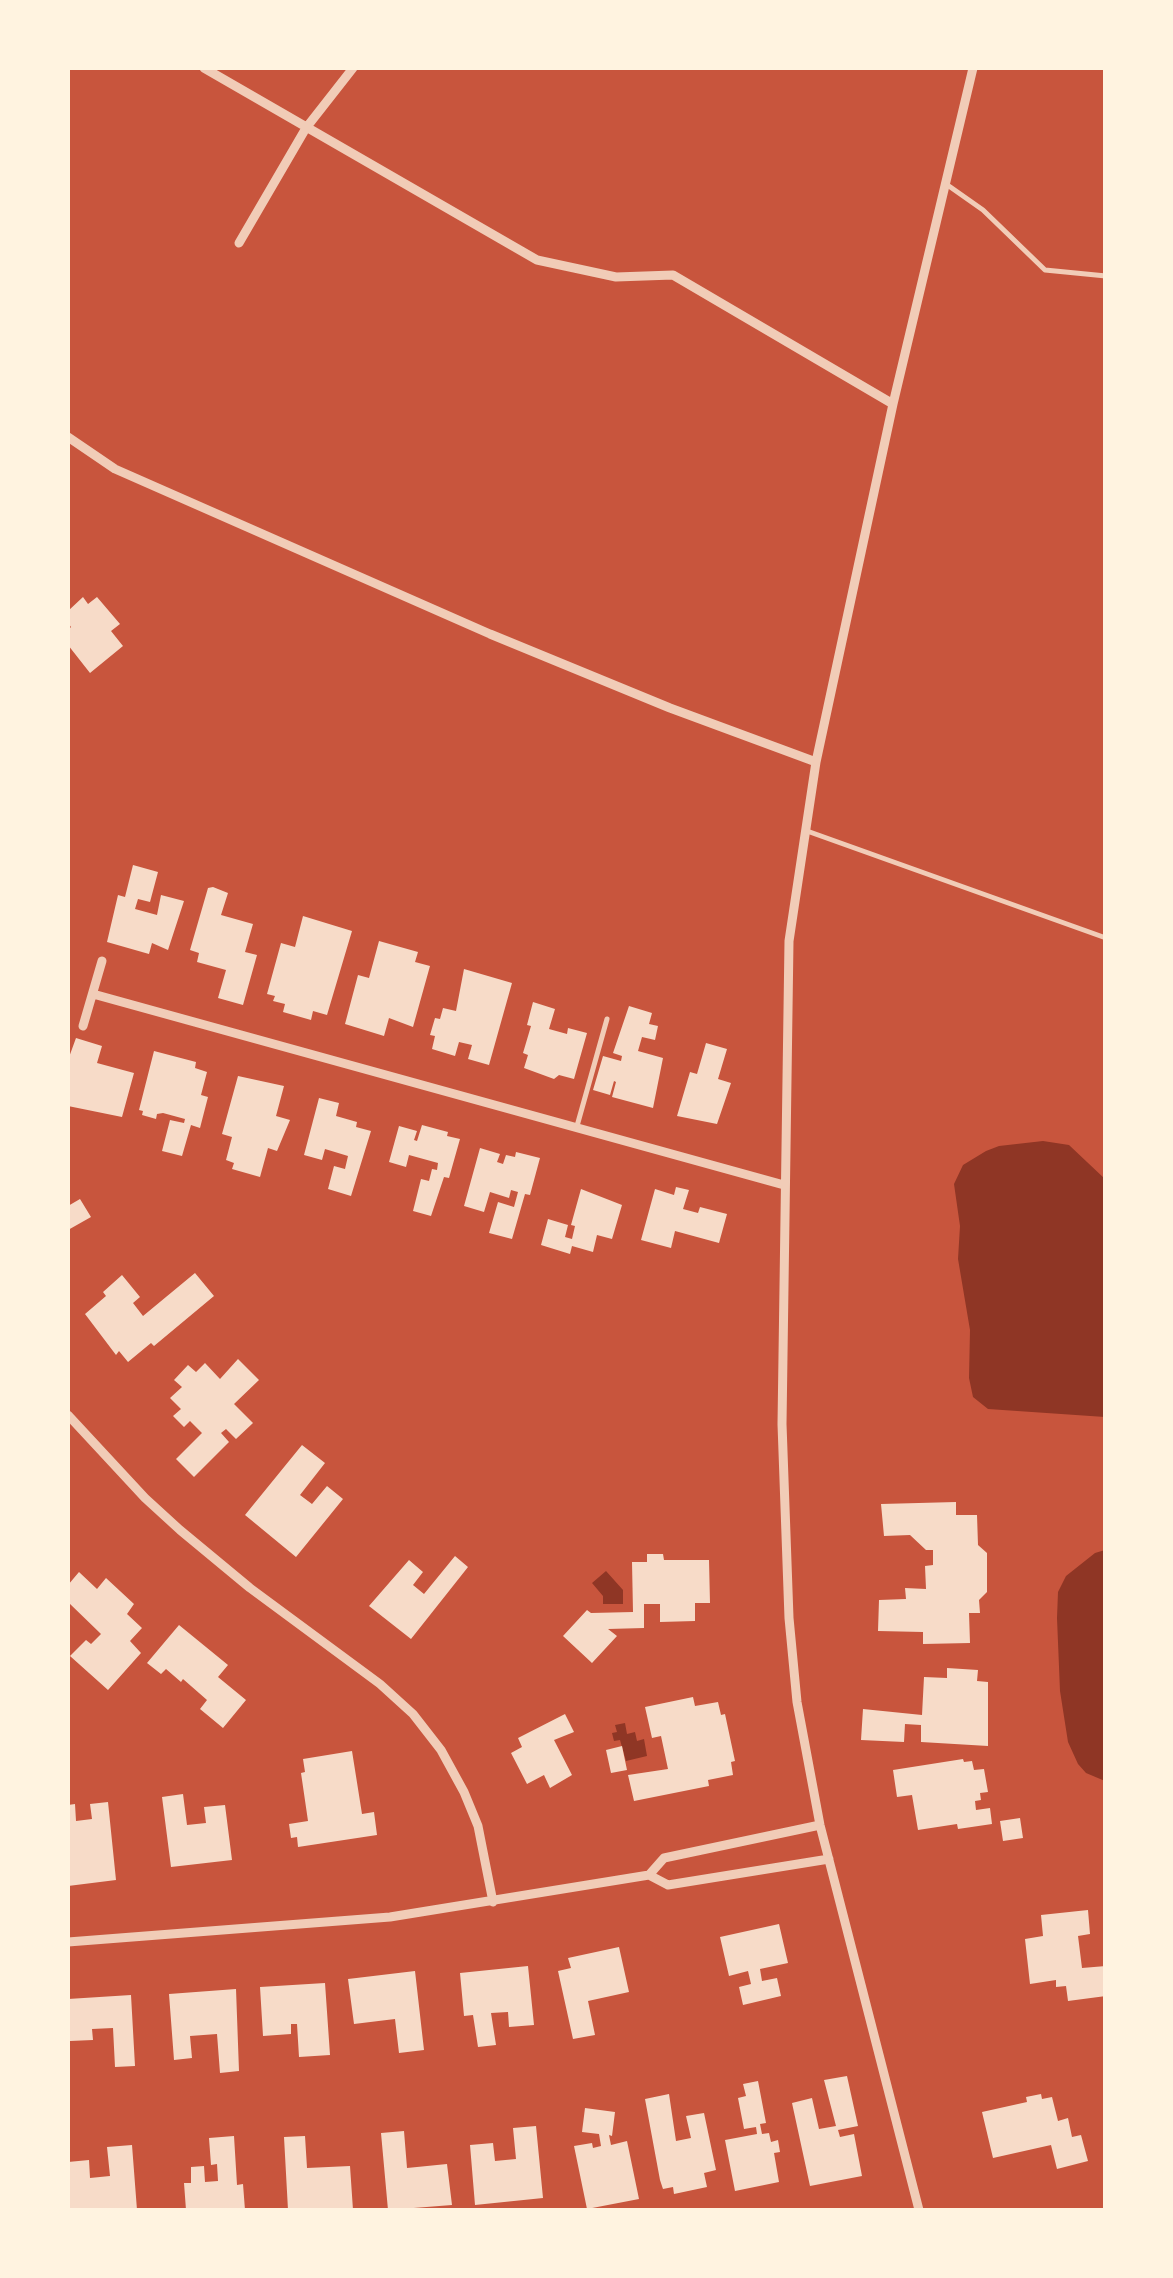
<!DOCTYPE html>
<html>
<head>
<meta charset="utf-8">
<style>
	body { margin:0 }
	#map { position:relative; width:1173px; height:2278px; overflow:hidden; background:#c8553d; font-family:"Space Grotesk",sans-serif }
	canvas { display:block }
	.frame { position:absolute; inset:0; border:70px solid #fff3e0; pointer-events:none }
</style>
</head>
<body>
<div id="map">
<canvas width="1173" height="2278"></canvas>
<div class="frame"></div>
</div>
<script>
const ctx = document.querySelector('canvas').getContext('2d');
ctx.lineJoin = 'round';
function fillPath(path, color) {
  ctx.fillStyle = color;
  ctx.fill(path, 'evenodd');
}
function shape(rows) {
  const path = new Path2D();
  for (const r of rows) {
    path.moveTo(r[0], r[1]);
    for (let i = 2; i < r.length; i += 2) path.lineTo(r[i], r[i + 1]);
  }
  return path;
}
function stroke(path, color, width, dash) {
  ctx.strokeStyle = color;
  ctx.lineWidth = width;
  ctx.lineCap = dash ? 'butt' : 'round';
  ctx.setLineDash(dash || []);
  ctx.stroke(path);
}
fillPath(shape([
	[1043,1141,1069,1145,1105,1179,1105,1417,988,1409,973,1397,969,1378,970,1330,958,1259,960,1226,954,1184,963,1165,986,1151,999,1146],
	[1105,1550,1106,1550,1105,1781,1086,1773,1078,1764,1068,1742,1060,1691,1057,1618,1058,1592,1066,1576,1095,1553],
	[606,1571,623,1590,623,1604,603,1604,603,1596,592,1583],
	[625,1723,627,1734,635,1732,637,1741,644,1739,647,1756,626,1761,620,1740,614,1741,612,1733,617,1732,615,1725]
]), '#8f3625');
fillPath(shape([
	[83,597,88,604,97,597,120,624,111,631,123,646,90,673,68,645,68,630,71,627,68,623,68,611],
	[133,865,158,872,150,902,138,899,135,909,157,915,161,895,184,901,168,950,152,943,149,954,107,942,118,895,125,897],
	[213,887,228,893,221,915,253,924,245,952,257,955,243,1005,218,998,226,970,197,962,199,953,190,950,208,888],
	[303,916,352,931,327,1015,313,1011,311,1020,283,1012,285,1004,273,1001,275,996,267,994,281,943,295,947],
	[379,941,418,952,415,962,430,966,413,1027,389,1018,384,1036,345,1024,358,975,369,978],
	[464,969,512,983,489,1065,468,1059,472,1045,459,1042,455,1056,432,1049,435,1036,430,1035,435,1018,440,1019,443,1008,456,1011],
	[533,1002,555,1009,549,1029,567,1034,568,1028,587,1033,574,1079,559,1075,554,1079,524,1068,528,1055,523,1053,531,1026,527,1025],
	[629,1006,652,1013,649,1024,658,1026,655,1040,642,1037,638,1051,663,1058,653,1108,612,1097,616,1082,614,1081,610,1095,593,1090,603,1056,621,1061,622,1056,613,1053],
	[76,1038,102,1046,97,1063,134,1073,122,1117,68,1106,68,1060],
	[706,1043,727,1049,718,1079,731,1083,717,1124,677,1116,690,1072,697,1074],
	[154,1051,196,1062,195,1068,207,1072,201,1095,208,1097,200,1128,191,1125,182,1156,162,1151,170,1120,184,1123,185,1119,163,1113,157,1114,156,1119,142,1115,143,1111,139,1110],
	[238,1076,284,1086,276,1116,290,1120,277,1151,268,1148,260,1177,232,1169,234,1163,226,1160,232,1137,222,1134],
	[319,1098,339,1103,336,1116,357,1122,356,1127,371,1131,351,1196,328,1189,334,1166,345,1169,348,1156,325,1149,322,1160,304,1155],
	[422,1125,448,1132,447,1136,460,1139,449,1178,444,1177,431,1216,413,1211,421,1179,429,1181,432,1169,437,1170,438,1163,409,1155,406,1167,389,1162,399,1126,417,1131,414,1140,417,1141],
	[480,1148,500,1154,497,1162,503,1164,506,1155,515,1157,516,1152,540,1158,530,1195,525,1194,512,1239,489,1233,498,1202,514,1207,518,1192,511,1190,509,1198,490,1192,484,1212,464,1206],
	[676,1187,689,1190,683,1209,698,1213,700,1207,727,1214,719,1243,675,1231,671,1248,641,1240,655,1189,674,1195],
	[581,1189,622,1205,612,1239,597,1235,593,1252,572,1246,570,1254,541,1245,548,1219,568,1225,565,1237,572,1239,575,1226,571,1225],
	[80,1199,91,1217,68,1230,68,1206],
	[195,1273,214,1296,154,1346,151,1343,128,1362,119,1351,116,1355,85,1314,106,1296,103,1292,122,1275,140,1297,133,1303,143,1316],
	[238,1359,259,1380,234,1404,253,1423,236,1439,226,1429,221,1433,229,1442,194,1477,176,1459,202,1433,190,1421,184,1427,173,1416,181,1409,170,1398,182,1387,174,1380,188,1365,196,1372,205,1363,220,1379],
	[302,1445,325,1463,300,1495,312,1504,327,1486,343,1499,296,1557,245,1515],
	[956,1502,956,1515,977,1515,978,1545,987,1553,987,1592,979,1600,980,1613,969,1613,970,1643,923,1644,923,1632,878,1631,879,1600,906,1599,905,1588,926,1589,925,1566,933,1565,933,1550,926,1550,910,1535,884,1536,881,1504],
	[647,1554,663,1554,664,1560,709,1560,710,1603,695,1603,695,1621,660,1622,660,1604,644,1604,644,1628,608,1629,617,1636,592,1663,563,1636,587,1610,591,1613,633,1612,632,1562,647,1562],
	[455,1556,468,1567,411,1639,369,1606,409,1560,423,1572,413,1585,424,1594],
	[79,1572,97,1589,106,1578,134,1604,127,1614,142,1628,130,1641,141,1653,108,1690,70,1656,86,1640,91,1644,101,1634,68,1602,68,1585],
	[179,1625,228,1665,218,1677,246,1700,223,1728,200,1709,207,1700,183,1679,181,1682,166,1669,161,1674,147,1663],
	[947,1668,978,1670,977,1681,988,1682,988,1746,921,1742,921,1725,905,1724,904,1742,861,1740,863,1709,922,1715,924,1677,947,1678],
	[693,1697,695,1706,718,1702,721,1715,725,1714,735,1761,731,1762,733,1775,708,1780,709,1786,634,1801,628,1775,668,1769,661,1736,652,1738,645,1707],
	[565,1714,574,1732,554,1740,572,1775,550,1788,544,1775,527,1784,511,1753,522,1747,518,1738],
	[622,1746,627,1770,611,1773,606,1750],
	[352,1751,362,1814,374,1812,377,1835,298,1847,297,1837,291,1838,289,1824,308,1821,301,1773,305,1772,303,1759],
	[963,1759,964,1762,972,1761,974,1770,984,1769,988,1792,980,1793,981,1800,975,1801,976,1810,990,1808,992,1824,958,1829,957,1824,918,1830,912,1795,897,1797,893,1770],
	[183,1794,187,1825,206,1823,204,1807,225,1805,232,1860,171,1867,162,1797],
	[108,1802,116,1880,68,1886,68,1805,75,1804,76,1821,92,1819,90,1804],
	[1020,1818,1023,1838,1003,1841,1000,1821],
	[1088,1910,1090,1934,1078,1936,1082,1968,1106,1966,1106,1996,1068,2001,1066,1986,1056,1987,1056,1980,1030,1984,1025,1939,1043,1936,1041,1915],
	[779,1924,788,1963,760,1969,762,1981,777,1978,781,1996,743,2005,739,1987,751,1984,748,1971,729,1976,720,1937],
	[619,1947,629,1992,588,2001,595,2035,573,2039,558,1971,571,1968,568,1958],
	[528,1966,534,2025,509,2027,508,2012,491,2013,496,2045,478,2047,473,2015,464,2016,460,1973],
	[415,1971,424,2050,399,2053,395,2019,354,2024,348,1979],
	[325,1983,330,2055,299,2057,297,2024,291,2024,291,2034,263,2036,260,1987],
	[236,1989,239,2071,220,2073,217,2034,190,2036,192,2058,174,2060,169,1994],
	[131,1995,135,2066,115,2067,113,2028,92,2029,93,2040,70,2041,68,1999],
	[847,2076,858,2126,838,2130,840,2137,854,2134,862,2176,810,2186,792,2103,812,2098,819,2129,836,2126,824,2080],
	[758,2081,766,2123,760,2124,762,2134,769,2133,771,2142,778,2140,780,2152,774,2153,779,2182,735,2191,725,2140,757,2134,756,2127,744,2129,738,2098,746,2096,743,2084],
	[669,2094,676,2141,691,2138,686,2116,704,2113,716,2170,704,2173,707,2187,674,2194,673,2187,663,2189,660,2180,645,2099],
	[1041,2094,1042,2099,1052,2097,1058,2121,1068,2118,1072,2137,1081,2135,1088,2161,1057,2169,1051,2145,993,2158,982,2112,1027,2102,1026,2097],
	[585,2108,615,2112,612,2136,609,2135,611,2145,627,2141,639,2199,587,2209,574,2146,592,2143,593,2148,601,2146,599,2134,582,2132],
	[536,2126,543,2198,475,2205,470,2145,493,2143,495,2161,516,2159,513,2128],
	[404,2131,407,2168,447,2164,452,2205,388,2210,381,2133],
	[234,2136,237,2185,243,2184,245,2210,186,2210,184,2183,191,2183,191,2167,204,2166,205,2182,218,2181,217,2164,211,2165,209,2138],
	[305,2136,307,2168,350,2166,353,2210,288,2210,284,2137],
	[132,2145,137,2210,70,2210,68,2162,89,2160,90,2178,110,2176,107,2147]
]), '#f7dbc8');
stroke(shape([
	[946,184,983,210,1045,270,1106,276],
	[807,831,1106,938],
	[577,1126,607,1019]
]), '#f1ccb7', 5);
stroke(shape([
	[204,68,537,260,616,277,673,275,893,404],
	[239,243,306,128,353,68],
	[68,437,115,469,490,634,670,708,816,762],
	[93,994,784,1185],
	[83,1026,102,961],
	[68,1415,145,1498,180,1530,250,1588,380,1684,413,1714,441,1750,464,1792,478,1826,493,1902],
	[649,1875,664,1858,820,1825],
	[68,1942,390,1917,649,1875,668,1885,829,1859],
	[919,2210,820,1825,797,1702,789,1618,782,1424,789,941,816,762,893,404,973,68]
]), '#f1ccb7', 9);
</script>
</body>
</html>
